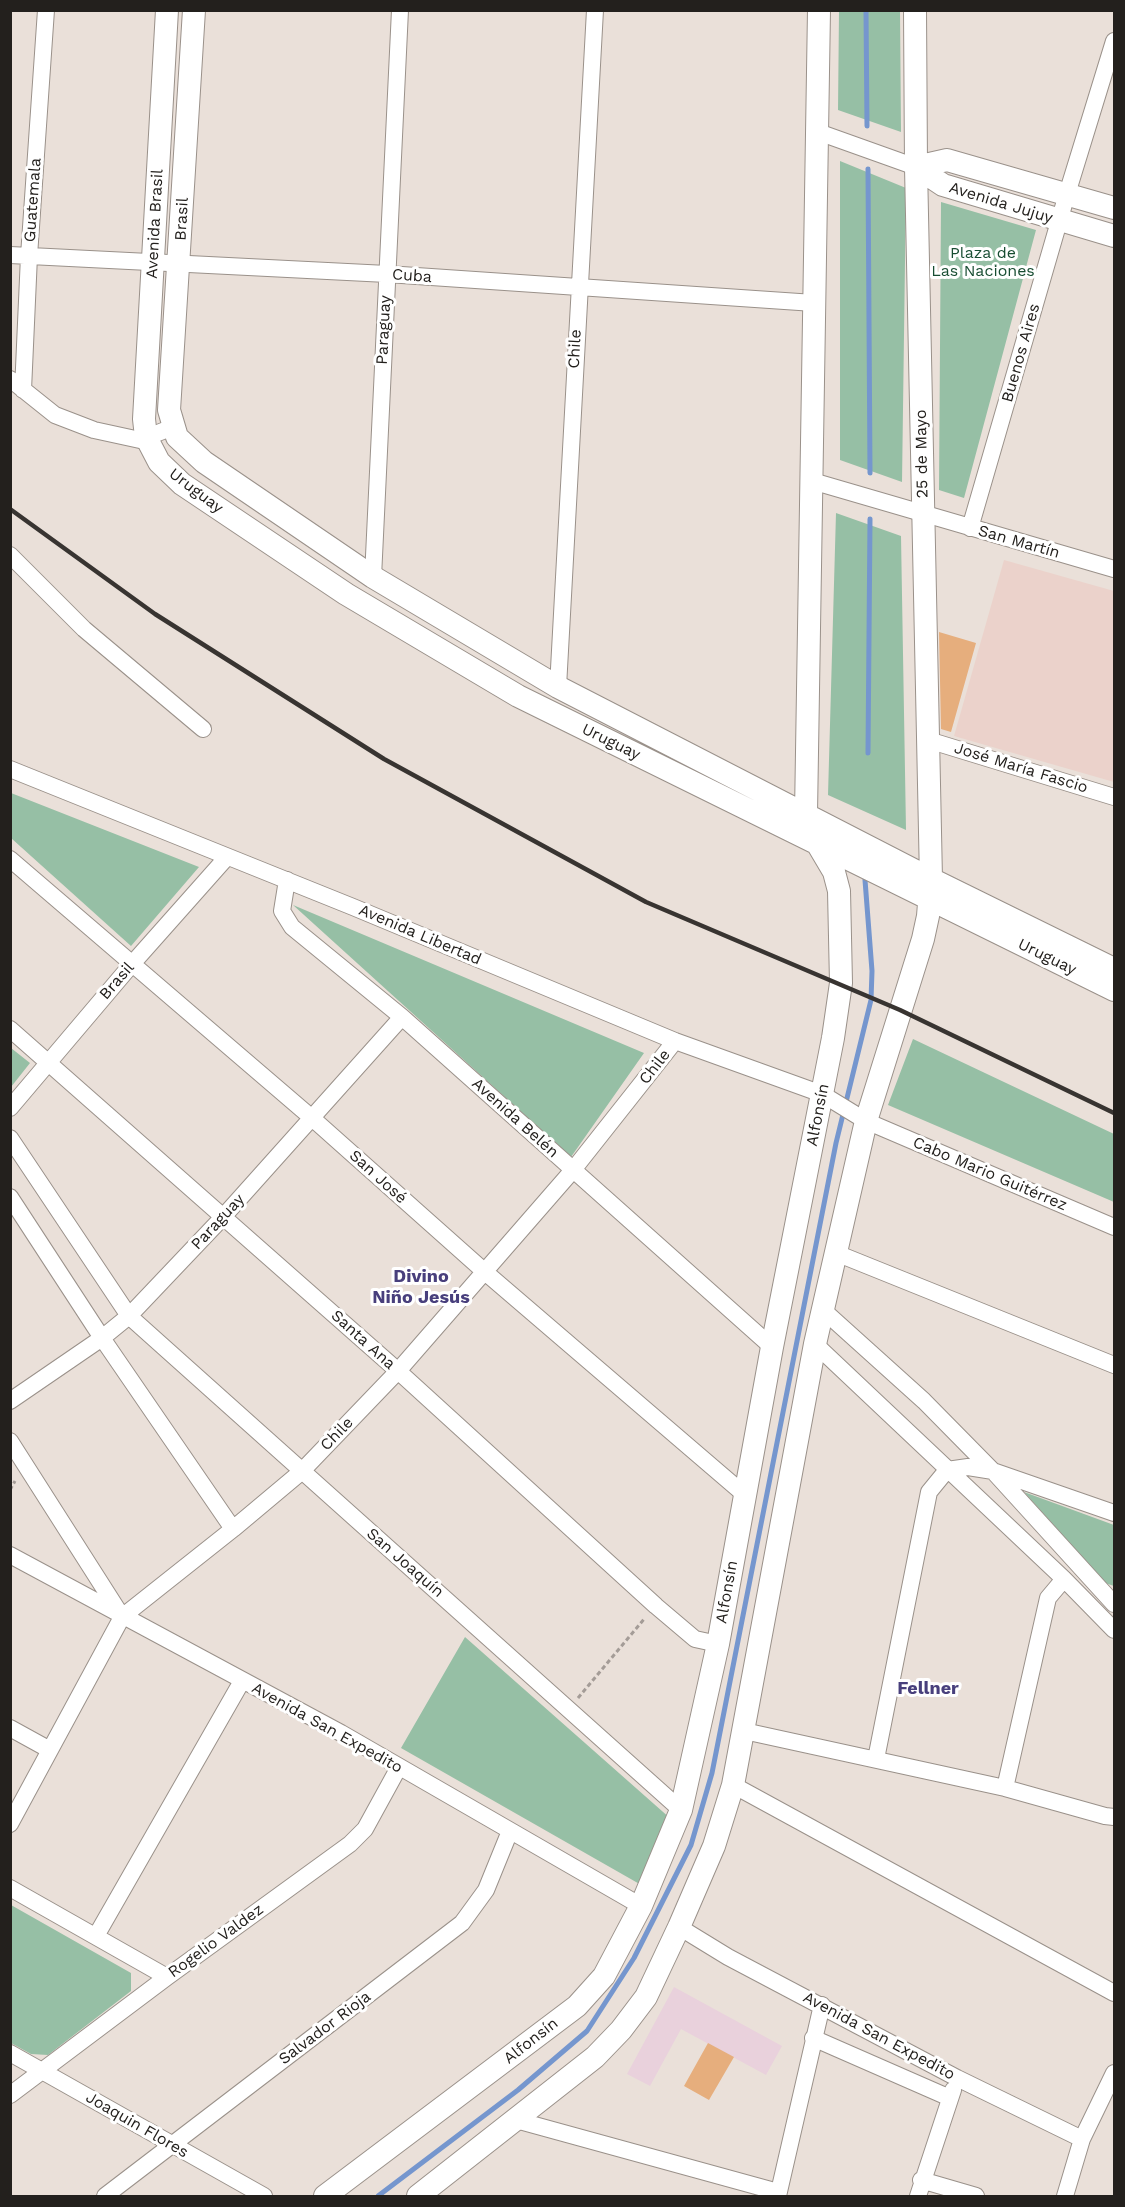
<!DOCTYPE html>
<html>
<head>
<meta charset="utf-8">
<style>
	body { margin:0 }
	#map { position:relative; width:1125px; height:2207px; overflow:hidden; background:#eae0d9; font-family:"Work Sans",sans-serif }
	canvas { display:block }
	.frame { position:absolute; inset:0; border:12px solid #23201d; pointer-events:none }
</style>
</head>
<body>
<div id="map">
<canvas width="1125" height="2207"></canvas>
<div class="frame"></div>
</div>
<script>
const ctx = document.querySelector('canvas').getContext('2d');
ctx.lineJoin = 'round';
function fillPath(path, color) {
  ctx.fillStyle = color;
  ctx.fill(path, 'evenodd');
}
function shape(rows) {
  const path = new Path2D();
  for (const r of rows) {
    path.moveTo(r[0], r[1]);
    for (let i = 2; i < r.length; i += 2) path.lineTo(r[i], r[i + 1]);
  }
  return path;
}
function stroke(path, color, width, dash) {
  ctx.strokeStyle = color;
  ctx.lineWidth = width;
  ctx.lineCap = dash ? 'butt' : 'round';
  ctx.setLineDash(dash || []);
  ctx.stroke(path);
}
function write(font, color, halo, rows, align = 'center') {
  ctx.font = font + ' "Work Sans",sans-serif';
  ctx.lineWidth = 6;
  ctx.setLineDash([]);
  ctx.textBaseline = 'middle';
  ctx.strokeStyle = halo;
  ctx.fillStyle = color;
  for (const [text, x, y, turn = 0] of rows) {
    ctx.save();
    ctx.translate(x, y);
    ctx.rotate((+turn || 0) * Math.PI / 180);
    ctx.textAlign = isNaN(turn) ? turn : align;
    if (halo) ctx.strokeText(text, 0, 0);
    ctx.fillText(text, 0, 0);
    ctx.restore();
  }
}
fillPath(shape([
	[1004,560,1114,591,1114,782,954,736]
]), '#ebd2cb');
fillPath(shape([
	[674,1987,782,2046,766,2075,681,2029,650,2086,627,2074]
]), '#e9d1dc');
fillPath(shape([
	[839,11,900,11,901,132,838,110],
	[840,161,906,188,902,482,840,460],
	[941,202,1036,230,964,498,939,490],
	[836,513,901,536,906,830,828,795],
	[11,793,199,867,131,946,11,838],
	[293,905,644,1053,571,1157],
	[913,1039,1114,1134,1114,1202,888,1105],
	[11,1048,30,1063,11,1087],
	[1024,1492,1114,1525,1114,1586,1105,1583],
	[465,1637,671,1819,643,1886,401,1748],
	[11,1905,131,1973,131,1991,48,2055,31,2054,11,2043]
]), '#96bfa5');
stroke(shape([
	[866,10,867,126],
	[868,169,870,473],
	[868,753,870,519],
	[378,2196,518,2090,587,2031,634,1958,691,1845,712,1773,836,1143,871,1000,872,971,865,880]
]), '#7596ce', 5);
fillPath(shape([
	[939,632,976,643,951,732,941,729],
	[708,2043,734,2057,709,2100,684,2086]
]), '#e6ae7d');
const street = shape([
	[818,132,916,167],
	[10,255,387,274,814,303],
	[10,379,55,415,94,430,140,440,173,427],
	[23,390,29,256,46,10],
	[812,481,1114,569],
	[970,528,1067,194,1114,41],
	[10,555,84,629,203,729],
	[373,577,400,10],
	[558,687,595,10],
	[928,740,1114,797],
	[10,769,353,907,675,1041,822,1094,866,1121,1114,1227],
	[10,859,312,1118,485,1272,745,1495],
	[287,880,282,911,292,927,402,1017,772,1347],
	[10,1029,398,1371,656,1606,695,1639,718,1644],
	[10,1108,132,964,227,857],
	[10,1138,129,1316,681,1810],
	[10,1197,102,1338,233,1529],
	[836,1253,1114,1365],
	[823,1310,924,1401,993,1471,1114,1604],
	[815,1344,1064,1579,1114,1630],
	[10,1401,102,1338,129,1316,223,1217,402,1017],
	[10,1441,121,1615],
	[10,1555,341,1733,641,1906],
	[10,1728,50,1750],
	[744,1731,1005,1788,1105,1816,1114,1817],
	[876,1759,929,1492,947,1470,968,1467,993,1471,1114,1513],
	[733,1785,1114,1993],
	[1005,1788,1048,1598,1064,1579],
	[10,1824,122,1617,233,1529,301,1472,398,1371,573,1170,675,1041],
	[10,1888,167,1977],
	[679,1927,728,1957,957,2078,1082,2139],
	[96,1936,242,1681],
	[813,2038,950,2098],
	[10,2053,264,2196],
	[10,2095,167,1977,350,1844,365,1829,399,1767],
	[516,2120,778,2192],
	[921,2180,976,2196],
	[105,2196,462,1923,486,1890,510,1831],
	[778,2196,822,2005],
	[918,2196,953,2090],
	[1065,2196,1082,2139,1114,2073]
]);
const secondary = shape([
	[167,10,144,419,146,437,159,462,182,484,346,594,518,696,1114,990],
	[194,10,169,410,177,437,204,462,373,577,558,687,931,879,1114,969],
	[916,167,943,185,1114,236],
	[916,167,947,160,1114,208],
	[325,2196,577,2006,604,1976,641,1906,681,1810,718,1644,772,1347,833,1038,841,983,839,891,834,872,818,845,806,813,819,10],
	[418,2196,595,2057,621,2030,646,1997,679,1927,714,1846,733,1785,815,1344,866,1121,923,939,928,916,931,879,916,167,915,10]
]);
stroke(street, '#9a918a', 18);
stroke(secondary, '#9a918a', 24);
stroke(shape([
	[10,1490,15,1481],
	[578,1698,645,1618]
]), '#a49c97', 3, [4.5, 3]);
stroke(street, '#fff', 16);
stroke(secondary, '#fff', 22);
stroke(shape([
	[10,509,155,614,384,759,646,902,900,1010,1114,1113]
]), '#383431', 4.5);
write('16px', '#23201d', '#fff', [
	["Guatemala",33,200,-86],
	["Avenida Jujuy",1001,203,17],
	["Brasil",182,219,-87],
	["Avenida Brasil",155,224,-87],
	["Cuba",412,276,4],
	["Paraguay",384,330,-87],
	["Chile",575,349,-87],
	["Buenos Aires",1021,353,-74],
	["25 de Mayo",922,454,-91],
	["Uruguay",196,491,37],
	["San Martín",1019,542,16],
	["Uruguay",611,742,26],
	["José María Fascio",1021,768,17],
	["Avenida Libertad",420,935,23],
	["Uruguay",1047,957,26],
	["Brasil",117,981,-49],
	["Chile",655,1067,-52],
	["Alfonsín",818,1115,-79],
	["Avenida Belén",515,1118,42],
	["Cabo Mario Guitérrez",990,1174,23],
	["San José",378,1177,42],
	["Paraguay",218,1222,-47],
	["Santa Ana",363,1340,42],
	["Chile",337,1434,-46],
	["San Joaquín",405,1563,41],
	["Alfonsín",727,1592,-80],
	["Avenida San Expedito",327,1728,29],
	["Rogelio Valdez",216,1941,-36],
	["Salvador Rioja",325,2028,-37],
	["Avenida San Expedito",879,2036,28],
	["Alfonsín",531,2041,-38],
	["Joaquin Flores",137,2125,30]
]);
write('16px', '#184d32', '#fff', [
	["Plaza de",983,253],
	["Las Naciones",983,271]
]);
write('bold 18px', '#483f7c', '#fff', [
	["Divino",421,1277],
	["Niño Jesús",421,1298],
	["Fellner",928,1689]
]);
</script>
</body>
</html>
